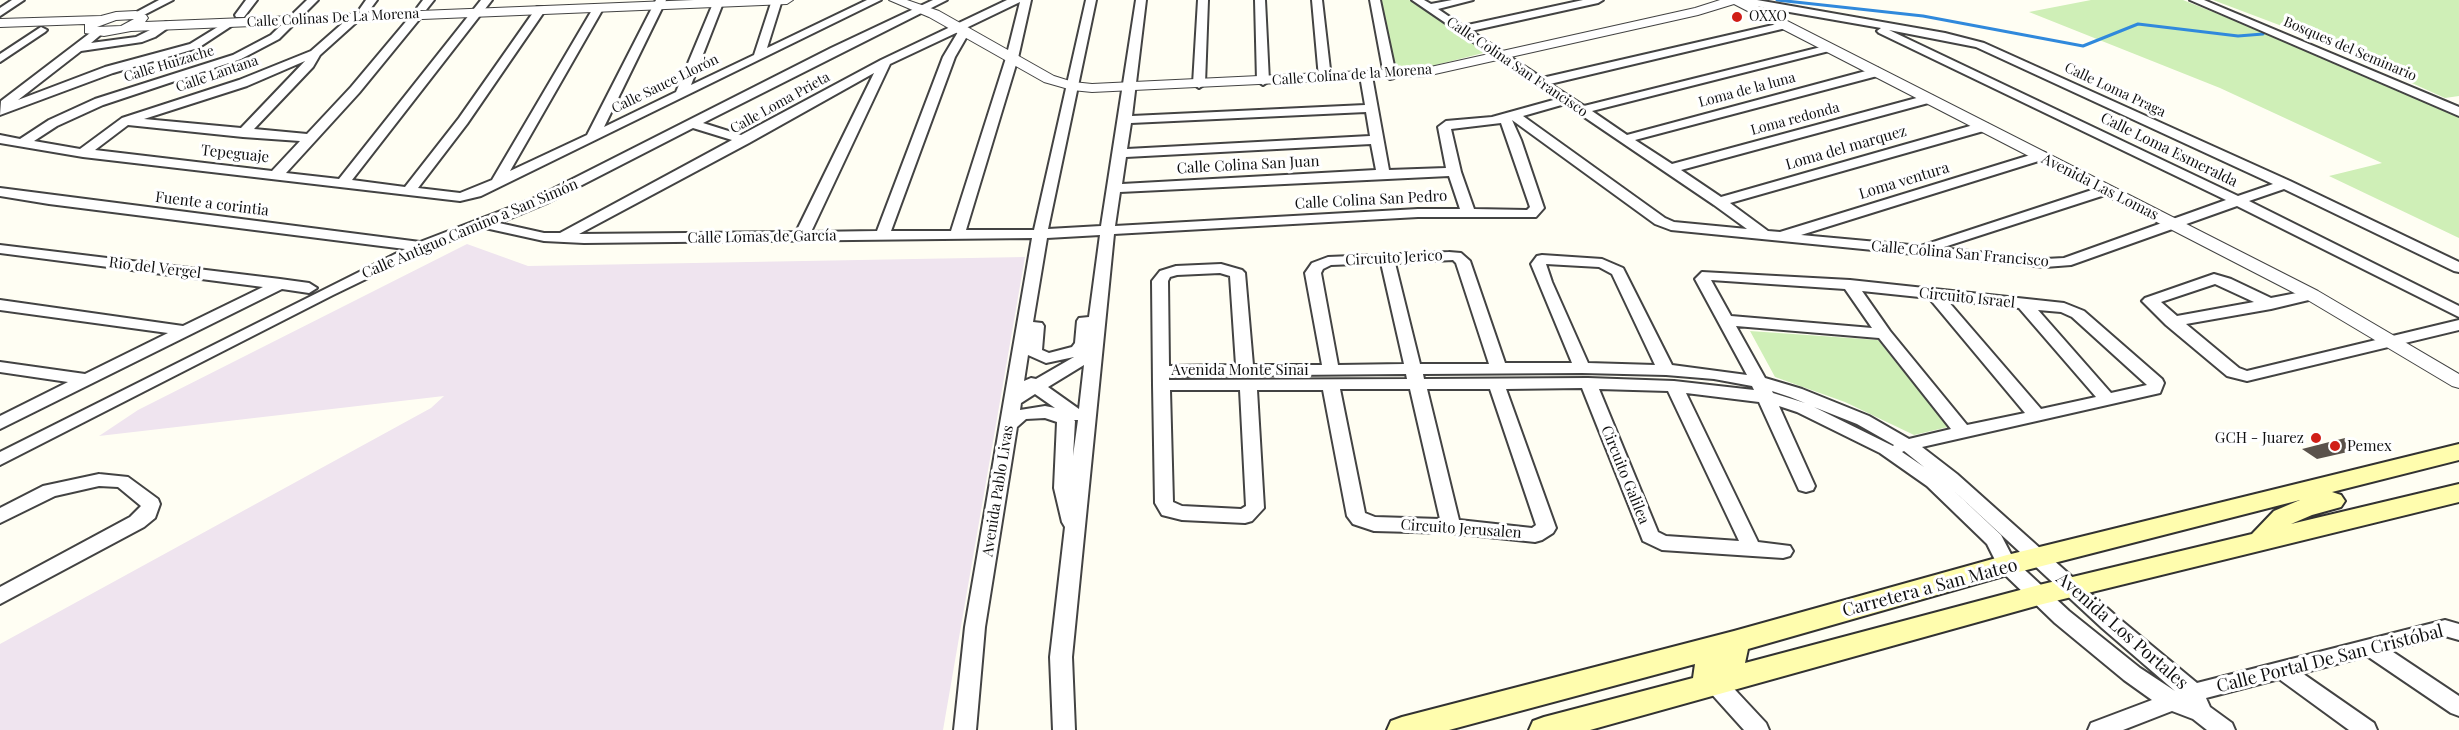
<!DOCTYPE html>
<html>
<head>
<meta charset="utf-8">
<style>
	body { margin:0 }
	canvas { display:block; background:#fffef3 }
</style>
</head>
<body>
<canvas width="2459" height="730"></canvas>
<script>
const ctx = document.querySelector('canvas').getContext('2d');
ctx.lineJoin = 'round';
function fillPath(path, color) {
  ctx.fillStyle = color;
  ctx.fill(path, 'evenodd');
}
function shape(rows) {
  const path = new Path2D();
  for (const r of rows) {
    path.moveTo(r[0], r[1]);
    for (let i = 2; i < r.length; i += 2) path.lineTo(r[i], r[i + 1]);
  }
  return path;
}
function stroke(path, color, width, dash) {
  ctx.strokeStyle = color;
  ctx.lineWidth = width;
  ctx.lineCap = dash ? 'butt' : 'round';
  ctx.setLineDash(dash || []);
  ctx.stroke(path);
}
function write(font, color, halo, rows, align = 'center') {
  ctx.font = font + ' "Playfair Display",serif';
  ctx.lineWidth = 6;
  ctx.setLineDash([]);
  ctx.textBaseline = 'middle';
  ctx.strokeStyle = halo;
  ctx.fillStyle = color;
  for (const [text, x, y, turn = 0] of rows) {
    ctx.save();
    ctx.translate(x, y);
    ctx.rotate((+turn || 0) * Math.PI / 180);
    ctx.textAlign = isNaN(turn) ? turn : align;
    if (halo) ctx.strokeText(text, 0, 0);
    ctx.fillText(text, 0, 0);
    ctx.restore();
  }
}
fillPath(shape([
	[467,244,528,266,1025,257,943,730,0,730,0,644,431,408,444,396,99,436,138,410]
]), '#efe4ef');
fillPath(shape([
	[1380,0,1409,0,1487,52,1428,67,1394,67],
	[2091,0,2183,0,2459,110,2459,238,2329,176,2382,163,2220,88,2029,12],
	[2213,0,2459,0,2459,96,2445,98,2303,34],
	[1750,331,1878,340,1948,427,1914,435,1845,402,1775,377]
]), '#cfefb7');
stroke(shape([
	[1777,0,1923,16,2083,46,2138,24,2238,36,2263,34]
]), '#3089dc', 3);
fillPath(shape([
	[2345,438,2361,449,2317,459,2302,449]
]), '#5a524b');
const minor = shape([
	[12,0,24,0,0,16,0,8,12,0],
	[159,0,173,0,140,17,132,17,131,15,159,0],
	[246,0,257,0,244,17,236,17,235,15,246,0],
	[307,0,318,0,279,39,241,59,103,105,57,126,34,141,80,149,122,118,239,80,311,51,352,15,360,15,360,19,320,55,313,67,254,129,307,134,351,87,414,12,422,12,422,16,359,93,286,173,339,179,481,0,492,0,352,180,405,187,459,118,537,7,545,7,546,9,467,124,418,188,460,193,492,180,595,5,603,5,604,7,510,171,587,135,656,0,666,0,604,127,676,92,714,1,719,0,723,3,691,85,754,55,772,0,782,0,767,48,867,0,881,0,481,196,460,201,83,157,0,143,0,135,20,139,49,120,95,99,233,55,271,35,307,0],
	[305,61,241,128,144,119,247,86,305,61],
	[128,125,243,137,300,141,272,171,95,150,128,125],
	[366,0,377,0,368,12,360,12,359,10,366,0],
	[423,0,434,0,426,10,418,10,417,8,423,0],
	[933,0,947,0,703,123,741,135,881,60,1007,0,1031,0,1018,58,966,230,1034,230,1086,0,1096,0,1048,229,1101,226,1136,0,1146,0,1132,116,1365,105,1360,76,1366,72,1372,76,1389,170,1446,168,1438,127,1446,121,1492,117,1557,99,1412,0,1424,0,1431,4,1452,0,1473,0,1438,9,1463,26,1583,0,1603,0,1598,3,1471,31,1542,78,1786,22,1792,25,1786,28,1550,84,1584,106,1829,45,1835,48,1833,50,1592,111,1627,135,1877,68,1883,72,1881,75,1635,140,1672,164,1924,96,1932,96,1934,99,1932,102,1681,170,1721,197,1977,124,1987,124,1988,127,1987,130,1730,203,1768,231,1780,232,2040,152,2045,153,2047,156,2045,159,1801,235,1921,246,2101,187,2111,187,2113,190,2111,193,1941,248,2045,259,2064,258,2226,200,1879,33,1877,31,1881,28,1738,3,1733,0,1757,0,1945,33,1984,43,2290,181,2459,262,2459,272,2454,271,2284,189,2249,201,2459,306,2459,317,2237,206,2071,265,2045,267,1671,230,1655,224,1512,120,1521,140,1544,208,1536,217,1418,217,1114,234,1072,657,1075,730,1053,730,1050,657,1065,527,1062,522,1054,488,1057,422,1045,418,1026,419,1017,427,985,627,976,730,954,730,965,627,1032,238,584,243,544,241,485,228,426,250,333,295,0,465,0,452,405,249,49,204,0,196,0,188,420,242,537,197,831,48,933,0],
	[1020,2,1006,58,951,231,891,231,955,57,970,31,966,28,1020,2],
	[1889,30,1976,47,2273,184,2238,196,1889,30],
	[958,32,943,57,877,231,811,232,890,64,958,32],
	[874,73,796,232,579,234,749,143,874,73],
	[1565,104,1714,205,1747,229,1674,222,1665,218,1523,116,1565,104],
	[1366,112,1370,136,1127,149,1131,123,1366,112],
	[1501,123,1530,207,1527,210,1474,209,1461,172,1451,129,1501,123],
	[693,128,732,140,560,233,544,233,499,223,547,203,693,128],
	[1371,144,1376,170,1122,184,1126,157,1371,144],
	[1449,176,1460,209,1418,209,1115,226,1120,192,1449,176],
	[1100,235,1089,317,1079,318,1077,321,1075,343,1072,347,1049,353,1042,350,1044,326,1042,323,1033,322,1047,238,1100,235],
	[1028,355,1046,363,1074,357,1036,379,1031,378,1024,381,1028,355],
	[1084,365,1079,409,1048,387,1084,365],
	[1035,394,1055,408,1045,406,1020,410,1021,403,1035,394],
	[1074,420,1078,420,1073,456,1075,421,1074,420],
	[1198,0,1208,0,1205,84,1199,88,1193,84,1198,0],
	[1255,0,1265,0,1269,81,1263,85,1257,81,1255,0],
	[1312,0,1322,0,1331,78,1325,82,1319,78,1312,0],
	[1370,0,1380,0,1396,75,1394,78,1390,79,1384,75,1370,0],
	[2190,0,2204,0,2459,107,2459,116,2190,0],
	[229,20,235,23,233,25,198,48,113,73,0,115,1,101,94,30,98,29,104,32,91,43,136,37,166,22,172,25,155,37,142,42,81,51,18,100,105,67,190,44,229,20],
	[41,27,47,30,45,32,0,62,0,54,41,27],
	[0,245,280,279,309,283,317,288,309,293,282,289,0,429,0,416,68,382,0,372,0,362,85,374,168,333,0,310,0,300,183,326,263,287,0,253,0,245],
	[1449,252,1461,253,1470,261,1505,363,1572,363,1531,264,1537,256,1542,255,1602,259,1623,268,1672,365,1747,375,1695,279,1702,272,1850,280,2064,303,2084,311,2162,379,2164,383,2160,393,1922,447,1957,474,2116,616,2197,683,2445,620,2459,624,2459,640,2445,636,2390,650,2459,696,2459,716,2451,713,2367,656,2302,673,2374,723,2377,730,2349,730,2279,679,2206,698,2210,707,2232,723,2235,730,2207,730,2193,719,2172,711,2123,730,2088,730,2091,723,2152,700,2124,680,2055,623,2000,570,1987,544,1927,486,1880,453,1797,412,1779,406,1815,486,1813,490,1806,492,1799,490,1759,402,1686,393,1758,542,1790,546,1793,551,1790,556,1783,558,1662,550,1643,541,1582,388,1506,389,1556,528,1553,533,1542,540,1535,542,1451,533,1374,531,1353,524,1347,516,1323,390,1257,390,1264,508,1252,521,1245,523,1182,520,1162,515,1155,503,1153,385,1152,281,1160,271,1176,266,1221,264,1242,270,1245,273,1253,365,1322,365,1305,273,1312,263,1328,257,1449,252],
	[1453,260,1456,263,1489,364,1420,364,1395,263,1453,260],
	[1381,263,1404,364,1338,365,1321,273,1323,269,1331,265,1381,263],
	[1546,264,1599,267,1612,274,1655,365,1588,363,1552,282,1546,264],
	[1220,273,1230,276,1236,365,1169,366,1168,281,1170,277,1177,275,1220,273],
	[1711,280,1845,289,1872,328,1731,316,1711,280],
	[1862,291,1929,298,2025,413,1967,425,1890,331,1862,291],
	[1947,300,2019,308,2096,397,2041,409,1947,300],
	[2038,310,2061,312,2072,317,2147,385,2111,393,2038,310],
	[1736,326,1879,338,1951,429,1909,439,1869,416,1802,389,1765,378,1736,326],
	[1582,373,1666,375,1714,379,1752,386,1754,390,1674,381,1588,378,1424,379,1423,374,1582,373],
	[1406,374,1407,379,1169,380,1169,376,1406,374],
	[1340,389,1410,389,1440,519,1375,517,1365,513,1340,389],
	[1427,389,1490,389,1536,525,1532,528,1459,520,1427,389],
	[1599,389,1668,391,1739,541,1666,536,1658,532,1599,389],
	[1170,390,1240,390,1246,506,1241,509,1182,506,1173,502,1170,390],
	[1772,391,1790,397,1805,403,1773,393,1772,391],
	[1814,407,1857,424,1894,445,1893,446,1814,407],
	[1904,451,1924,467,1902,452,1904,451],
	[1953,490,2102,628,2175,691,2140,668,2069,611,2014,560,2001,535,1953,490],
	[2214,274,2231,279,2271,298,2312,290,2320,295,2317,298,2271,309,2186,324,2239,368,2247,371,2459,320,2459,330,2247,381,2227,376,2166,325,2142,301,2145,298,2214,274],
	[2215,284,2254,302,2177,316,2161,302,2215,284],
	[99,474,128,477,158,499,160,504,155,518,144,527,0,604,0,587,130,517,141,506,118,487,99,486,55,496,0,523,0,508,43,486,99,474],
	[1716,675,1724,678,1766,723,1769,730,1744,730,1708,690,1705,684,1708,678,1716,675]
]);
const tertiary = shape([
	[694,0,793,0,787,4,131,31,104,36,85,33,85,24,0,27,0,19,101,16,116,12,136,11,146,15,148,18,145,22,694,0],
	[116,20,134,19,121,26,97,27,116,20],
	[889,0,907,0,939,11,1054,76,1073,82,1092,84,1426,68,1695,8,1720,0,1746,0,2318,291,2459,374,2459,388,2452,386,2306,299,1734,4,1698,15,1426,76,1092,92,1072,90,1044,82,929,17,889,0]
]);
const secondary = shape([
	[2459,444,2459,460,2332,492,2341,495,2345,501,2341,507,2312,515,2291,524,2459,484,2459,502,2039,605,1590,730,1529,730,1533,721,1544,717,1693,678,1695,664,1449,730,1387,730,1391,721,1402,717,1734,631,2007,555,2459,444],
	[2300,500,2274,511,2252,534,2039,585,1745,663,1748,649,2007,575,2300,500]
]);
stroke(minor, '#434343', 4);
stroke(tertiary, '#434343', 2);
stroke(secondary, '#323232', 4);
fillPath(minor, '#fff');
fillPath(tertiary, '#fff');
fillPath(secondary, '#fffdae');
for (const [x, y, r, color] of [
	[1737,17,6,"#d01e17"],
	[2316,438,6,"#d01e17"],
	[2335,446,6,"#d01e17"]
]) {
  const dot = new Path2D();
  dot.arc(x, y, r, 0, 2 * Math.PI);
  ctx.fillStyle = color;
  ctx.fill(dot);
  stroke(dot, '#fff', 2);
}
write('14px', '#101010', '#fff', [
	["OXXO",1749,17]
], 'left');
write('14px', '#101010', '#fff', [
	["Calle Colinas De La Morena",333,18,-3],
	["Bosques del Seminario",2350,49,23],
	["Calle Huizache",169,64,-17],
	["Calle Colina San Francisco",1517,67,34],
	["Calle Lantana",217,74,-19],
	["Calle Colina de la Morena",1352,75,-4],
	["Calle Sauce Llorón",665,84,-26],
	["Loma de la luna",1747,90,-15],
	["Calle Loma Praga",2115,90,25],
	["Calle Loma Prieta",780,103,-29],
	["Loma redonda",1795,119,-15]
]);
write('15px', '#101010', '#fff', [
	["Loma del marquez",1846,148,-16],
	["Calle Loma Esmeralda",2169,150,26],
	["Tepeguaje",235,154,6],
	["Calle Colina San Juan",1248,165,-3],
	["Loma ventura",1904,181,-17],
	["Avenida Las Lomas",2100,187,27],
	["Calle Colina San Pedro",1371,200,-3],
	["Fuente a corintia",212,204,7],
	["Calle Antiguo Camino a San Simón",470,229,-23],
	["Calle Lomas de García",762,237,-1],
	["Calle Colina San Francisco",1960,254,5],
	["Circuito Jerico",1394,258,-3],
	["Rio del Vergel",155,268,7],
	["Circuito Israel",1967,298,6],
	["Avenida Monte Sinai",1240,370],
	["Circuito Galilea",1625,475,68],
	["Avenida Pablo Livas",998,491,-81],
	["Circuito Jerusalen",1461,529,4]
]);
write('15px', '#101010', '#fff', [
	["GCH - Juarez",2304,438],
	["Pemex",2347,446,"left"]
], 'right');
write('18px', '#101010', '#fff', [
	["Carretera a San Mateo",1930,588,-15],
	["Avenida Los Portales",2122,631,41],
	["Calle Portal De San Cristóbal",2330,659,-14]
]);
</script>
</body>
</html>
